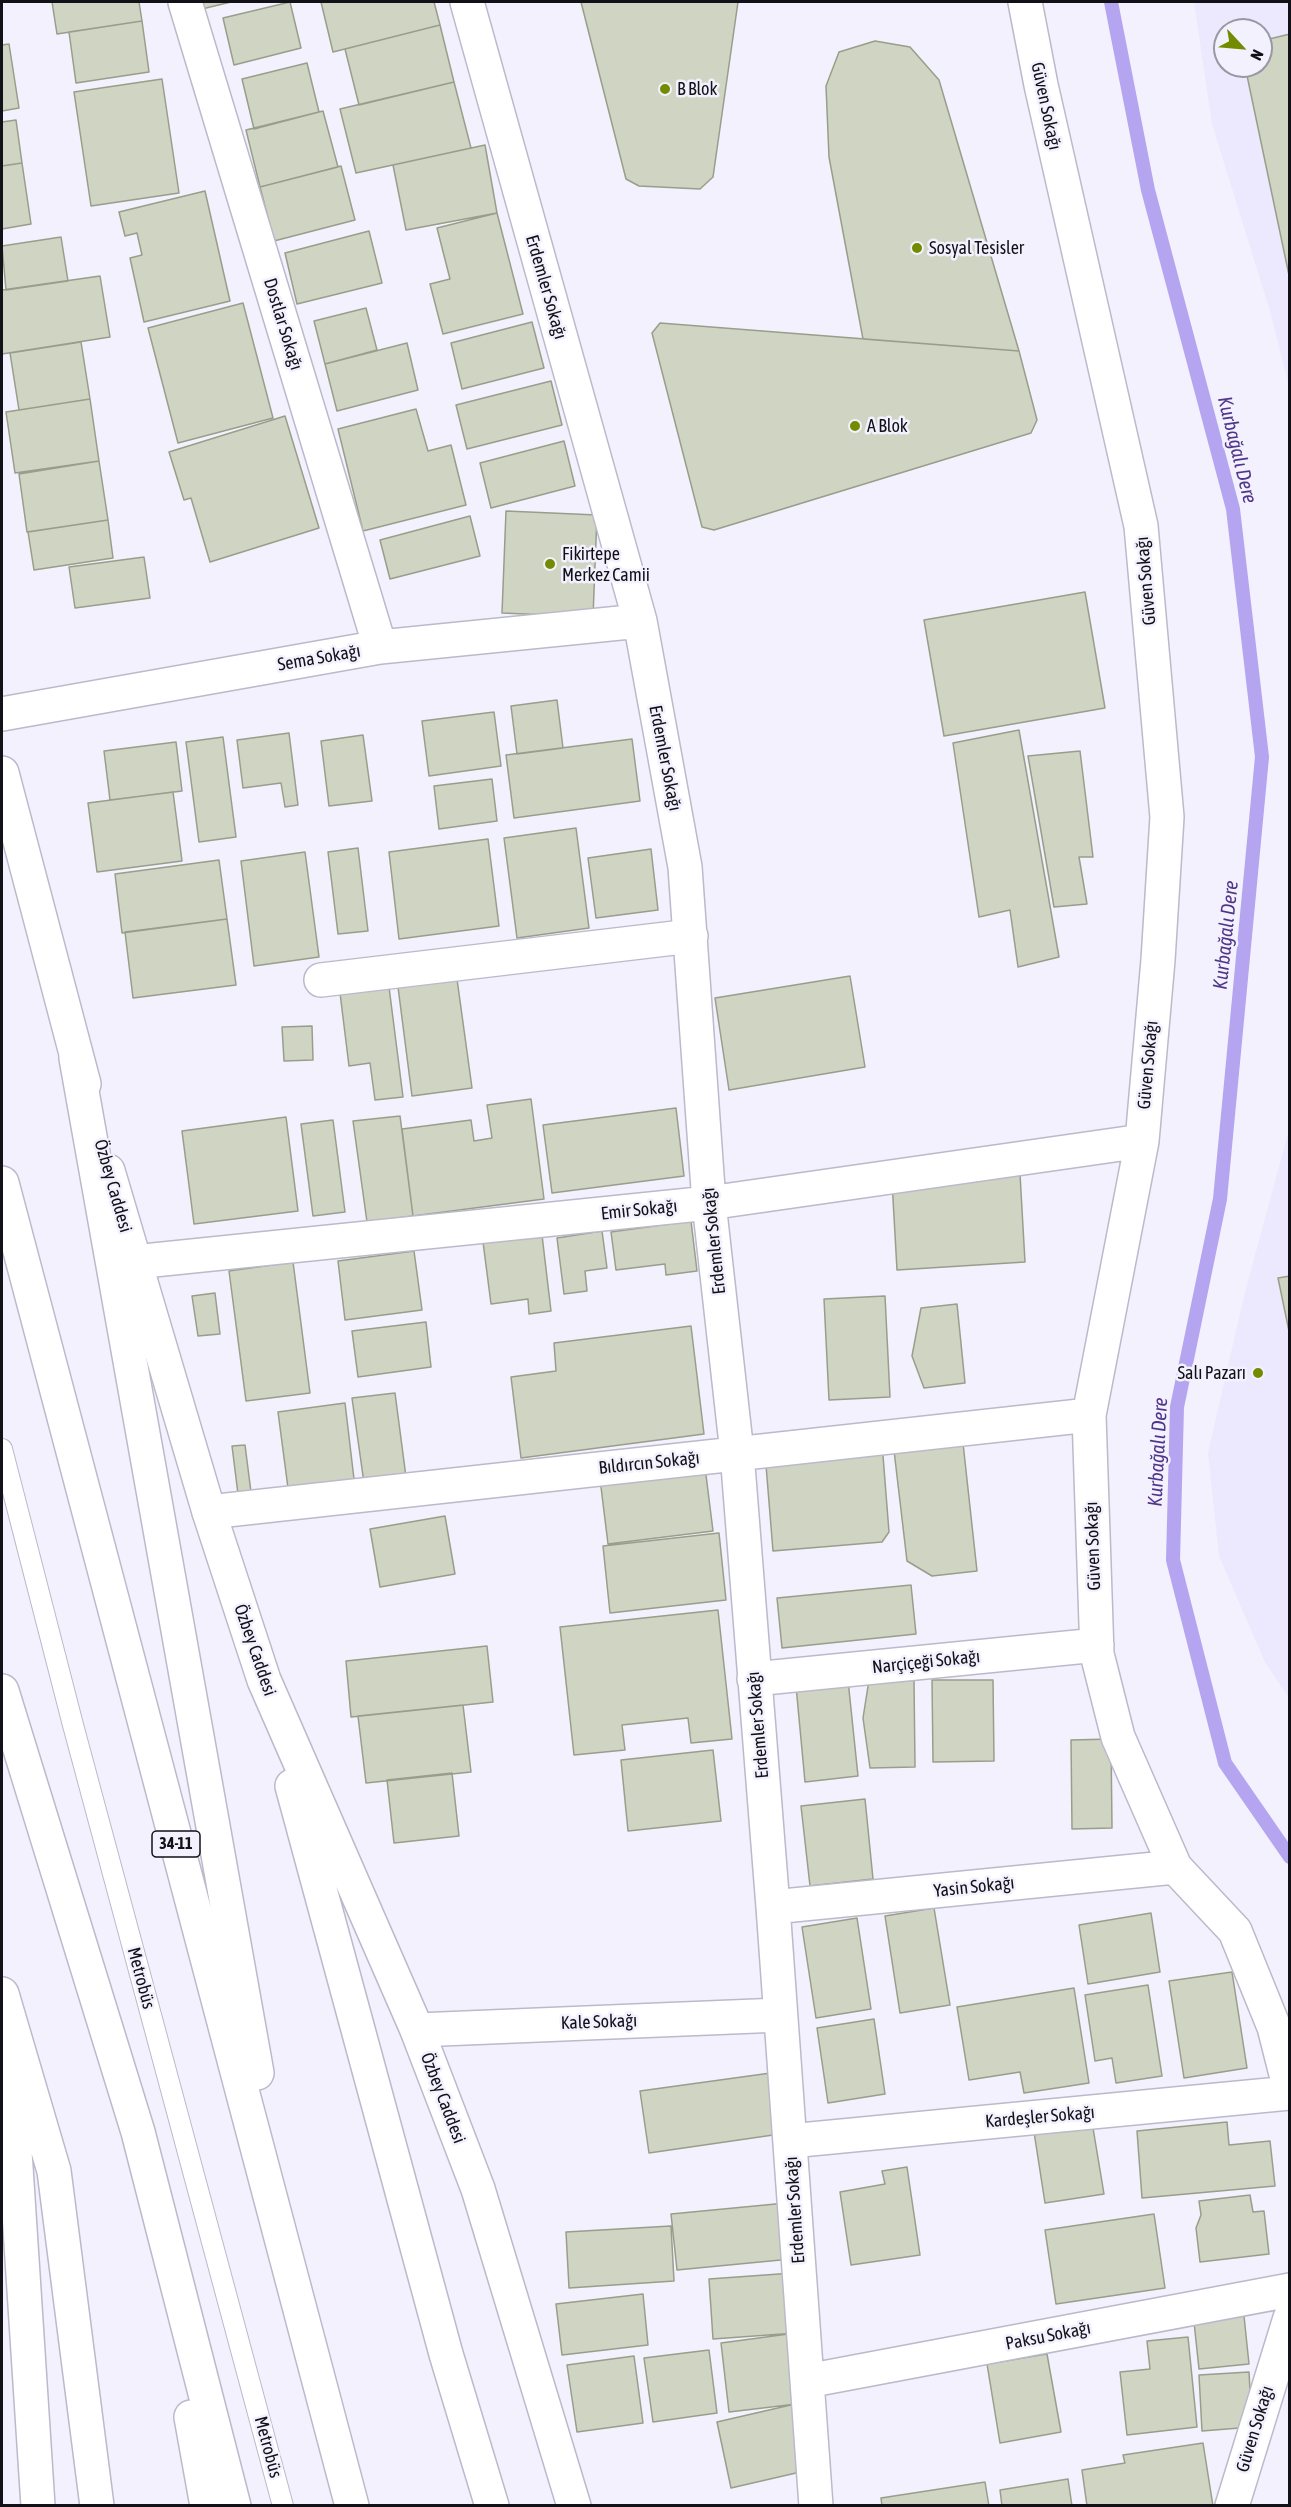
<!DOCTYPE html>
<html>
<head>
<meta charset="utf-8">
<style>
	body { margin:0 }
	#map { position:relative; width:1291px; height:2507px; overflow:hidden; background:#f3f1fd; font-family:"Asap Condensed",sans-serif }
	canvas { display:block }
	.frame { position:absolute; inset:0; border:3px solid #121118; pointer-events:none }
	.north { position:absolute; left:1213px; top:18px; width:60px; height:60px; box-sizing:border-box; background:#f3f1fd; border:2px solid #9997a1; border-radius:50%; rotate:116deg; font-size:16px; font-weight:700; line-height:24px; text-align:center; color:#121118 }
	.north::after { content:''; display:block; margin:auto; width:21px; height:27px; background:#738b00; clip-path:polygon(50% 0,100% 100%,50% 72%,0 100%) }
</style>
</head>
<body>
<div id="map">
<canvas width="1291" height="2507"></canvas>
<div class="frame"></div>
<div class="north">N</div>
</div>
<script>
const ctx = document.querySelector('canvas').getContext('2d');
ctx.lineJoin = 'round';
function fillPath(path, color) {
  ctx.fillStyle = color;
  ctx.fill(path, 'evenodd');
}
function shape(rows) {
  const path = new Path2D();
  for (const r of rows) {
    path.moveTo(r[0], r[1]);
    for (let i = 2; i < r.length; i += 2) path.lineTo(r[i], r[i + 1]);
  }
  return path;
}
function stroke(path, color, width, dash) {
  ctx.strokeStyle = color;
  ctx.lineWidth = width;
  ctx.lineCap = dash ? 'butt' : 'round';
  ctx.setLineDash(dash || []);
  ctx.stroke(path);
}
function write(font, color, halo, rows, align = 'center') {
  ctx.font = font + ' "Asap Condensed",sans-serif';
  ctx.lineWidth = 5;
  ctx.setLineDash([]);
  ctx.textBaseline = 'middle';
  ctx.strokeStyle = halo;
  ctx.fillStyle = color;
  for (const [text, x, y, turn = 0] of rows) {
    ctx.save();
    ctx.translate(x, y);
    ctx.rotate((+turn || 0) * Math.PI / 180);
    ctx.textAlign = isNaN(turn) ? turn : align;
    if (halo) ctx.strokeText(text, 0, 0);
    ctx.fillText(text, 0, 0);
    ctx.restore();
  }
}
fillPath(shape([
	[1194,2,1289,2,1289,387,1270,311,1212,124],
	[1225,30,1261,30,1261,66,1225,66],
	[1289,1130,1289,1698,1265,1662,1219,1556,1208,1453,1245,1292]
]), '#ece8fe');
stroke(shape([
	[1111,2,1148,190,1233,509,1262,757,1220,1199,1177,1407,1173,1560,1225,1763,1290,1857]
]), '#b5a4f0', 14);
const building = shape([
	[52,2,139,2,142,21,57,34,52,2],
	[200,2,231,2,202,9,200,2],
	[290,2,301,48,234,65,223,18,290,2],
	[321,2,434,2,440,25,333,52,321,2],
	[581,2,738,2,713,177,700,189,639,186,626,179,581,2],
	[142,21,149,72,76,83,69,32,142,21],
	[440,25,454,82,359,105,345,49,440,25],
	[1290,34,1290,280,1245,66,1261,66,1261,41,1290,34],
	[875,41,910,47,939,80,1019,351,863,339,829,157,826,86,839,52,875,41],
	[9,44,19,108,2,111,2,45,9,44],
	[307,63,319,112,254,129,242,79,307,63],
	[162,79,179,193,91,206,74,92,162,79],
	[454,82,471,148,356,173,340,109,454,82],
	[323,111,338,167,260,187,246,130,323,111],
	[16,120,22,163,2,166,2,122,16,120],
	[485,145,497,213,406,230,393,165,485,145],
	[22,163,31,224,2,229,2,166,22,163],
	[341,166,355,220,274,241,260,187,341,166],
	[205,191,230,301,144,322,130,258,142,255,137,233,125,236,119,212,205,191],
	[497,213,523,314,443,334,430,284,450,279,437,228,497,213],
	[369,231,382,283,297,304,285,253,369,231],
	[61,237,68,281,6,290,2,246,61,237],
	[100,276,110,337,2,354,2,290,100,276],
	[243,303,273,418,178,443,148,328,243,303],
	[366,308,377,350,325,364,314,321,366,308],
	[532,322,544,368,462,389,451,343,532,322],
	[660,323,1019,351,1037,420,1031,433,714,530,702,527,652,333,660,323],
	[81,342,90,399,19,410,10,353,81,342],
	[407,343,418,390,337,411,325,364,407,343],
	[551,381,562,425,467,449,456,405,551,381],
	[90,399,99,461,15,473,6,412,90,399],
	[416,409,428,451,451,445,466,505,363,531,338,429,416,409],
	[285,416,319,528,210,562,191,498,184,500,169,452,285,416],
	[564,441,575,486,491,508,480,463,564,441],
	[99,461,108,520,27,532,19,474,99,461],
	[506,511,597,515,593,617,502,613,506,511],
	[470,516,480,556,390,579,380,540,470,516],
	[108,520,113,558,34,570,28,532,108,520],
	[144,557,150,598,75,608,69,567,144,557],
	[1085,592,1105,708,944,736,924,620,1085,592],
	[557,700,563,748,517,754,511,706,557,700],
	[494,712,501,766,429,776,422,721,494,712],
	[1019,730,1059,957,1018,967,1010,910,979,917,953,743,1019,730],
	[289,733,298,805,285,807,281,783,243,788,237,740,289,733],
	[363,735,372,801,329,806,321,741,363,735],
	[223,737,236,837,199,842,186,742,223,737],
	[632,739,640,801,514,818,506,755,632,739],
	[176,742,182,791,110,800,104,751,176,742],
	[1080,751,1093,857,1079,857,1087,904,1054,907,1028,756,1080,751],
	[492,779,497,821,439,829,434,786,492,779],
	[173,792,182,861,97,872,88,803,173,792],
	[576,828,589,928,517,938,504,838,576,828],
	[488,839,499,926,399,939,389,852,488,839],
	[358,848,368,931,338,934,328,852,358,848],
	[651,849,658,910,596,918,588,858,651,849],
	[305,852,319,957,254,966,241,861,305,852],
	[219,860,227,919,122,933,115,874,219,860],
	[227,919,236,985,133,998,125,932,227,919],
	[850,976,865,1067,729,1090,715,998,850,976],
	[457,979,472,1088,412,1096,398,987,457,979],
	[389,987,403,1097,375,1100,370,1063,349,1066,340,993,389,987],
	[312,1026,313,1060,284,1061,282,1027,312,1026],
	[531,1099,544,1199,413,1216,402,1129,471,1120,474,1141,492,1138,487,1105,531,1099],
	[676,1108,684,1176,552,1193,543,1125,676,1108],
	[400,1116,413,1216,367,1222,353,1121,400,1116],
	[286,1117,298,1211,194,1224,182,1131,286,1117],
	[333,1120,345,1212,313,1216,301,1124,333,1120],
	[1020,1174,1025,1262,897,1270,892,1181,1020,1174],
	[691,1221,697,1271,666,1275,665,1264,616,1270,611,1232,691,1221],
	[602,1231,607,1268,585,1271,587,1291,564,1294,557,1238,602,1231],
	[542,1235,551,1311,529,1314,528,1299,491,1304,483,1242,542,1235],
	[414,1251,422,1310,345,1320,338,1261,414,1251],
	[293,1262,310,1393,246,1401,229,1271,293,1262],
	[1290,1276,1290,1336,1278,1278,1290,1276],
	[215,1293,220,1334,198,1336,192,1296,215,1293],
	[885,1296,890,1397,829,1400,824,1299,885,1296],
	[957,1304,965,1383,924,1388,912,1356,921,1308,957,1304],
	[426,1322,431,1367,358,1377,352,1331,426,1322],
	[691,1326,704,1434,521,1458,511,1377,556,1371,554,1343,691,1326],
	[395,1393,406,1477,364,1483,352,1398,395,1393],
	[345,1403,354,1479,288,1488,278,1412,345,1403],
	[962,1434,977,1571,932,1576,907,1561,893,1442,962,1434],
	[882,1443,889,1532,882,1542,773,1551,765,1453,882,1443],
	[245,1445,251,1492,238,1494,232,1446,245,1445],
	[705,1467,713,1531,608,1544,600,1479,705,1467],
	[445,1516,455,1574,380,1587,370,1529,445,1516],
	[719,1533,726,1600,610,1613,603,1546,719,1533],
	[911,1585,916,1634,782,1648,777,1598,911,1585],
	[718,1610,732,1739,691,1743,688,1718,622,1725,625,1750,574,1755,560,1627,718,1610],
	[487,1646,493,1702,351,1717,346,1661,487,1646],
	[848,1680,858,1776,805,1782,796,1686,848,1680],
	[869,1680,914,1680,915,1767,870,1768,863,1718,869,1680],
	[932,1680,993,1680,994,1761,933,1762,932,1680],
	[463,1705,471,1772,366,1783,358,1716,463,1705],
	[1111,1739,1112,1828,1072,1829,1071,1740,1111,1739],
	[713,1750,721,1821,628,1831,621,1760,713,1750],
	[452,1773,459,1836,394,1843,387,1780,452,1773],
	[865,1799,873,1879,810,1886,801,1806,865,1799],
	[934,1908,950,2005,900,2013,885,1916,934,1908],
	[1151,1913,1160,1972,1088,1984,1079,1925,1151,1913],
	[857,1918,871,2009,816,2018,802,1927,857,1918],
	[1232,1972,1247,2068,1184,2078,1169,1981,1232,1972],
	[1148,1985,1162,2076,1116,2083,1112,2058,1095,2061,1085,1995,1148,1985],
	[1074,1988,1089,2083,1024,2093,1020,2072,969,2080,957,2007,1074,1988],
	[874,2019,885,2094,828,2103,817,2028,874,2019],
	[778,2072,787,2133,649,2153,640,2091,778,2072],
	[1092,2122,1104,2194,1045,2203,1034,2132,1092,2122],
	[1227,2122,1229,2145,1270,2141,1275,2186,1142,2198,1137,2131,1227,2122],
	[907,2167,920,2255,851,2265,840,2192,885,2184,882,2171,907,2167],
	[1250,2195,1253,2212,1264,2211,1269,2254,1200,2262,1196,2228,1201,2215,1199,2201,1250,2195],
	[786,2203,791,2259,677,2270,671,2214,786,2203],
	[1154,2214,1165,2288,1056,2304,1045,2230,1154,2214],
	[671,2226,674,2281,569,2288,566,2232,671,2226],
	[793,2273,796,2333,713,2339,709,2279,793,2273],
	[643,2294,648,2345,562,2355,556,2304,643,2294],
	[1244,2316,1249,2364,1199,2369,1194,2322,1244,2316],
	[796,2333,805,2403,729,2412,721,2343,796,2333],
	[1188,2337,1197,2427,1127,2435,1120,2372,1150,2369,1147,2341,1188,2337],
	[709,2350,717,2413,653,2422,644,2358,709,2350],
	[1047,2354,1061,2432,1000,2443,987,2364,1047,2354],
	[634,2356,643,2423,577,2432,567,2365,634,2356],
	[1249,2372,1252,2427,1202,2431,1199,2375,1249,2372],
	[795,2404,809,2470,731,2488,717,2422,795,2404],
	[1203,2443,1213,2506,1087,2506,1082,2470,1125,2463,1123,2455,1203,2443],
	[1068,2479,1072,2506,1002,2506,1000,2490,1068,2479],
	[985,2482,989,2506,882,2506,881,2498,985,2482]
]);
fillPath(building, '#cfd5c2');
stroke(building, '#989e8b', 1.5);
const service = shape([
	[2,1449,73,1725,283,2506]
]);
const minor = shape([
	[185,2,380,647],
	[467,2,640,621,685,867,709,1203,737,1453,773,1907,816,2506],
	[1025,2,1041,85,1141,526,1167,817,1158,960,1142,1141,1089,1415,1097,1654,1118,1737,1175,1867,1235,1931,1274,2027,1290,2090],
	[2,714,380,647,640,621],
	[321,980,691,936],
	[134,1262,709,1203,1142,1141],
	[209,1512,1089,1415],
	[754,1679,1097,1645],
	[773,1907,1175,1867],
	[417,2030,780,2015],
	[790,2141,1290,2093],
	[807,2381,1290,2290],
	[1232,2506,1290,2318]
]);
const secondary = shape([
	[2,773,84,1084],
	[108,1171,209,1512,264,1680,417,2030,478,2189,574,2506],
	[292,1786,446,2354,492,2506],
	[2,1994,54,2171,97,2506],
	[2,2053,14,2136,38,2506]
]);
const trunk = shape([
	[76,1058,257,2073],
	[2,1183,352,2506],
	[2,1691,138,2132,234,2506],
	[191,2417,207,2506]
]);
stroke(service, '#bcb9cb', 22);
stroke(minor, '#bcb9cb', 36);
stroke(secondary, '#bcb9cb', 36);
stroke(trunk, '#bcb9cb', 36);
stroke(service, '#fff', 20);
stroke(minor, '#fff', 33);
stroke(secondary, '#fff', 33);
stroke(trunk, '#fff', 33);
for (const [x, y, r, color] of [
	[665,89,6,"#738b00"],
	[917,248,6,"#738b00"],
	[855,426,6,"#738b00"],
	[550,564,6,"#738b00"],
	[1258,1373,6,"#738b00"]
]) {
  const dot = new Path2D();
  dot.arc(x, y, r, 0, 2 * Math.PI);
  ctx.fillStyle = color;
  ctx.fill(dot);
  stroke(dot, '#f3f1fd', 2);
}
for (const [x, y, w] of [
	[176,1844,48]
]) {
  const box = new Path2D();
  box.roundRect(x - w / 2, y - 13, w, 26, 4.5);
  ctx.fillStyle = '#f3f1fd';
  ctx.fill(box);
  stroke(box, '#121118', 1.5);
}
write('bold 16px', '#121118', null, [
	["34-11",176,1844]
]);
write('18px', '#121118', '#f3f1fd', [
	["B Blok",677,89],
	["Sosyal Tesisler",929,248],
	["A Blok",867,426],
	["Fikirtepe",562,554],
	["Merkez Camii",562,575],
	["Salı Pazarı",1246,1373,"right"]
], 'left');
write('18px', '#121118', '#f3f1fd', [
	["Güven Sokağı",1046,106,78],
	["Erdemler Sokağı",546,287,74],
	["Dostlar Sokağı",283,324,73],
	["Güven Sokağı",1146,581,-95],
	["Sema Sokağı",319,658,-10],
	["Erdemler Sokağı",665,758,79],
	["Güven Sokağı",1148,1065,-85],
	["Özbey Caddesi",113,1186,74],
	["Emir Sokağı",639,1210,-6],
	["Erdemler Sokağı",714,1241,-96],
	["Bıldırcın Sokağı",649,1463,-6],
	["Güven Sokağı",1093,1546,-92],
	["Özbey Caddesi",255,1650,71],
	["Narçiçeği Sokağı",926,1662,-6],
	["Erdemler Sokağı",758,1725,-95],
	["Yasin Sokağı",974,1887,-6],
	["Metrobüs",141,1978,75],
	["Kale Sokağı",599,2022,-2],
	["Özbey Caddesi",443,2098,69],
	["Kardeşler Sokağı",1040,2117,-5],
	["Erdemler Sokağı",795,2210,-94],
	["Paksu Sokağı",1048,2336,-11],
	["Güven Sokağı",1255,2429,-73],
	["Metrobüs",268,2447,75]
]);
write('italic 20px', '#50358b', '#f3f1fd', [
	["Kurbağalı Dere",1237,450,76],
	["Kurbağalı Dere",1226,935,-84],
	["Kurbağalı Dere",1158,1452,-87]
]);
</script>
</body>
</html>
